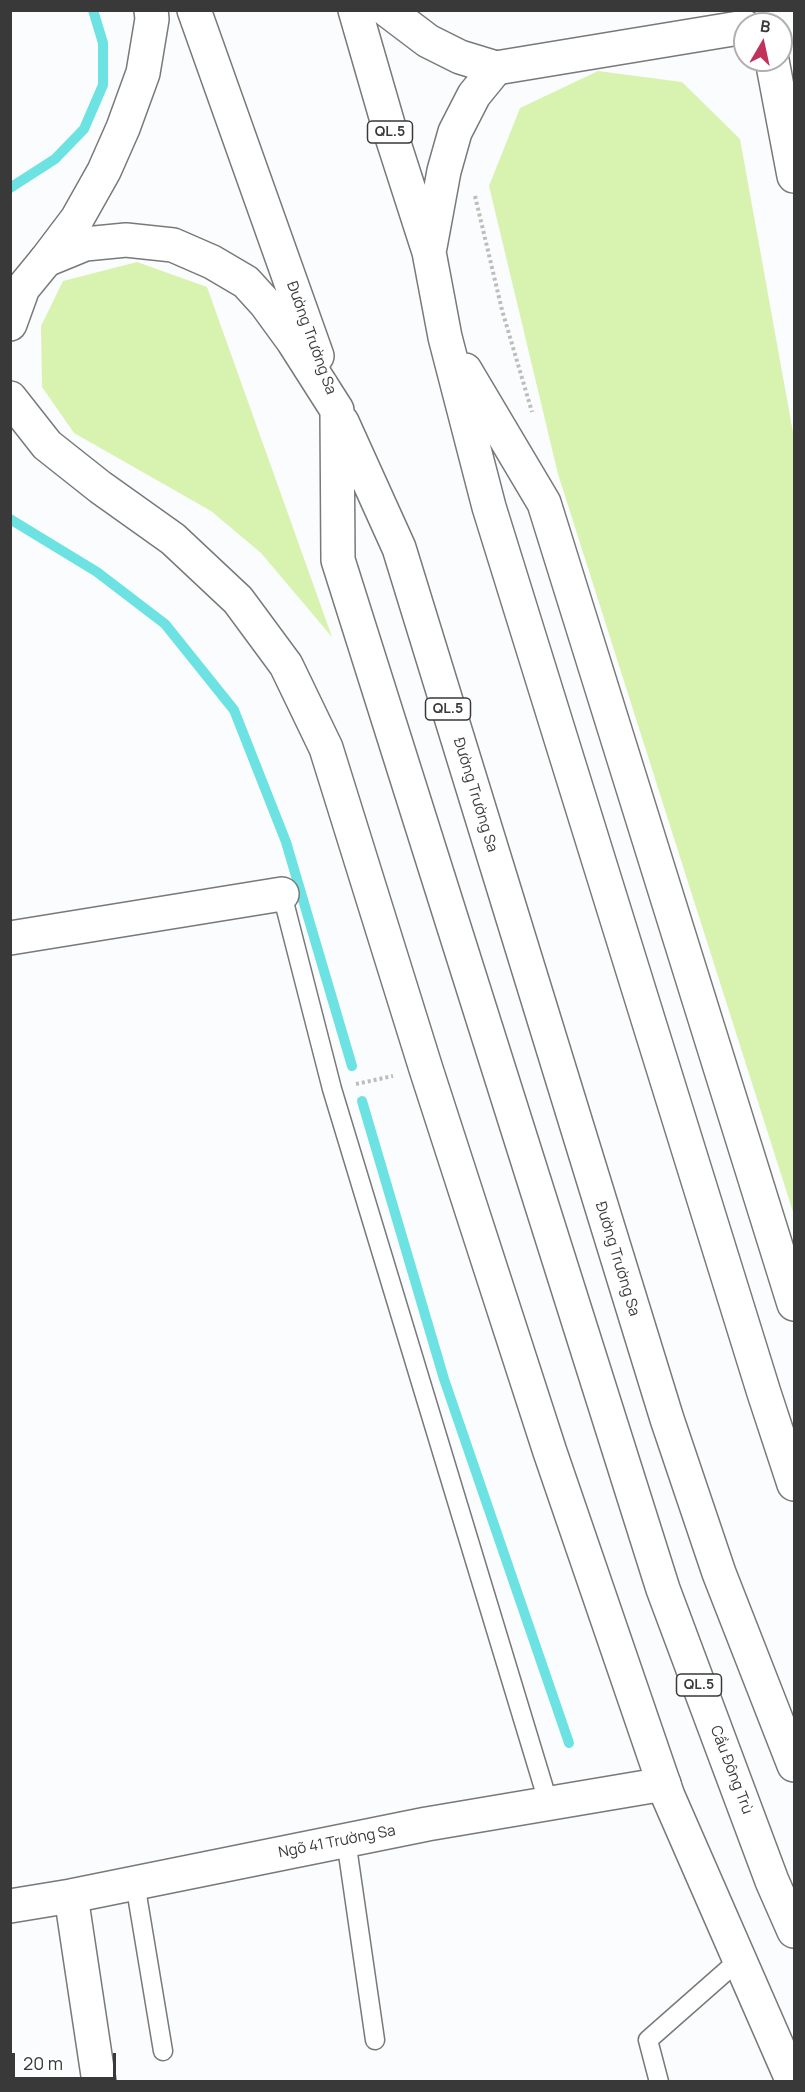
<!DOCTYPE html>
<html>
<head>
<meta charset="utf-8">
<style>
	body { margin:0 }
	#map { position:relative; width:805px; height:2092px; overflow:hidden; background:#fbfcfd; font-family:Manrope,sans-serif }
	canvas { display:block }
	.frame { position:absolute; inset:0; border:12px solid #39393a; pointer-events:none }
	.north { position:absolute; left:733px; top:12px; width:60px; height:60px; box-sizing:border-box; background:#fff; border:2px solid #b0b0b0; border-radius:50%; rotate:9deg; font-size:16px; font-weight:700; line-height:24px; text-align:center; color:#39393a }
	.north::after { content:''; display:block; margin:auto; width:21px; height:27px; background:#c1325a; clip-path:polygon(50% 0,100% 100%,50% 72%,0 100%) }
	.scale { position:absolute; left:12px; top:2053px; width:104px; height:27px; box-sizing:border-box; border:3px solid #39393a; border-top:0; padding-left:8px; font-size:18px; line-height:21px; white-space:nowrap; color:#39393a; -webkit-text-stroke:4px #fff; paint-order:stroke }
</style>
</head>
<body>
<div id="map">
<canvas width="805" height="2092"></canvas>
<div class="frame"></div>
<div class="north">B</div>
<div class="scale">20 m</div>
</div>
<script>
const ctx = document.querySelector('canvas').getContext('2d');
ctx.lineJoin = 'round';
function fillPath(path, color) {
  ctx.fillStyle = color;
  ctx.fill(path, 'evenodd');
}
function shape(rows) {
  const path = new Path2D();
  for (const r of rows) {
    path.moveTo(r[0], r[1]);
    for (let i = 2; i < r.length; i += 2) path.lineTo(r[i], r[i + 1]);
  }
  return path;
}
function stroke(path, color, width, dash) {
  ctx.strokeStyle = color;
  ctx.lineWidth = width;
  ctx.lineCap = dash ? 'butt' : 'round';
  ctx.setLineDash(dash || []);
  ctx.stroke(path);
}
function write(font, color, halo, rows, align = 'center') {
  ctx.font = font + ' Manrope,sans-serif';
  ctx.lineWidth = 6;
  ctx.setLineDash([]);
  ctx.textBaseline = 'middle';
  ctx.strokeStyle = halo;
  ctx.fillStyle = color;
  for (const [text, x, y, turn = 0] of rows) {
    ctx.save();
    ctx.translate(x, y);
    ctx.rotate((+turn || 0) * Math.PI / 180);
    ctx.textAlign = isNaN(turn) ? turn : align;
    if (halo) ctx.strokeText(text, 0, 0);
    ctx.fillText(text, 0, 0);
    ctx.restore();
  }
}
fillPath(shape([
	[598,71,682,82,740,139,794,438,794,1215,558,474,489,186,520,108],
	[137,262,207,287,332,637,261,553,211,511,74,433,42,387,41,326,63,281]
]), '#d8f3b0');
stroke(shape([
	[10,188,55,159,84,129,103,85,103,43,93,10],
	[10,519,97,572,165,624,234,710,286,842,352,1066],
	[362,1101,444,1379,569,1743]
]), '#6ce2e3', 10);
const lane = shape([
	[282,894,332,1089,549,1805],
	[346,1840,375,2040],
	[135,1883,163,2051],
	[659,2082,648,2040,740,1959]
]);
const street = shape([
	[10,938,282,894],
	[71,1896,99,2082],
	[10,1906,71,1896,427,1824,664,1784]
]);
const secondary = shape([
	[772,60,794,176],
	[496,68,745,27],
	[10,324,23,288,46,260],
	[10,398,47,445,100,487,173,539,238,600,286,665,326,748,426,1069,550,1452,668,1796,793,2082]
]);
const highway = shape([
	[194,10,317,356],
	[355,10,390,131,429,252,445,337,489,507,764,1393,794,1484],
	[387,10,428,41,460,57,496,68,474,95,455,132,444,171,430,247],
	[46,260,85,244,126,240,173,245,212,262,246,282,266,304,293,341,337,410,338,560,663,1589,772,1881,794,1931],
	[46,260,77,219,104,171,123,128,143,73,152,19,151,10],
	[465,370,544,503,794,1304],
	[342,422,399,548,667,1419,719,1573,794,1765]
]);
stroke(lane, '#78797a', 21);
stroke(street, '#78797a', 36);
stroke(secondary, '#78797a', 36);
stroke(highway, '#78797a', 36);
stroke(shape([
	[475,196,502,310,532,412],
	[356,1084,393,1076]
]), '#bdbdbe', 4, [3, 3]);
stroke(lane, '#fff', 18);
stroke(street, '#fff', 33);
stroke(secondary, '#fff', 33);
stroke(highway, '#fff', 33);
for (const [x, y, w] of [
	[390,132,45],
	[448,709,45],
	[699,1685,45]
]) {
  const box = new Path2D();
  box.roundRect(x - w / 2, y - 11, w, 22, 4.5);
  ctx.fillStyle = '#fff';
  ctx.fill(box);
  stroke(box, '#39393a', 1.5);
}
write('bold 14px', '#39393a', null, [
	["QL.5",390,132],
	["QL.5",448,709],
	["QL.5",699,1685]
]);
write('15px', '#39393a', '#fff', [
	["Đường Trường Sa",311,338,70],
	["Đường Trường Sa",475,795,73],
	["Đường Trường Sa",617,1259,73],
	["Cầu Đông Trù",731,1770,69],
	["Ngõ 41 Trường Sa",337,1842,-11]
]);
</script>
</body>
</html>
